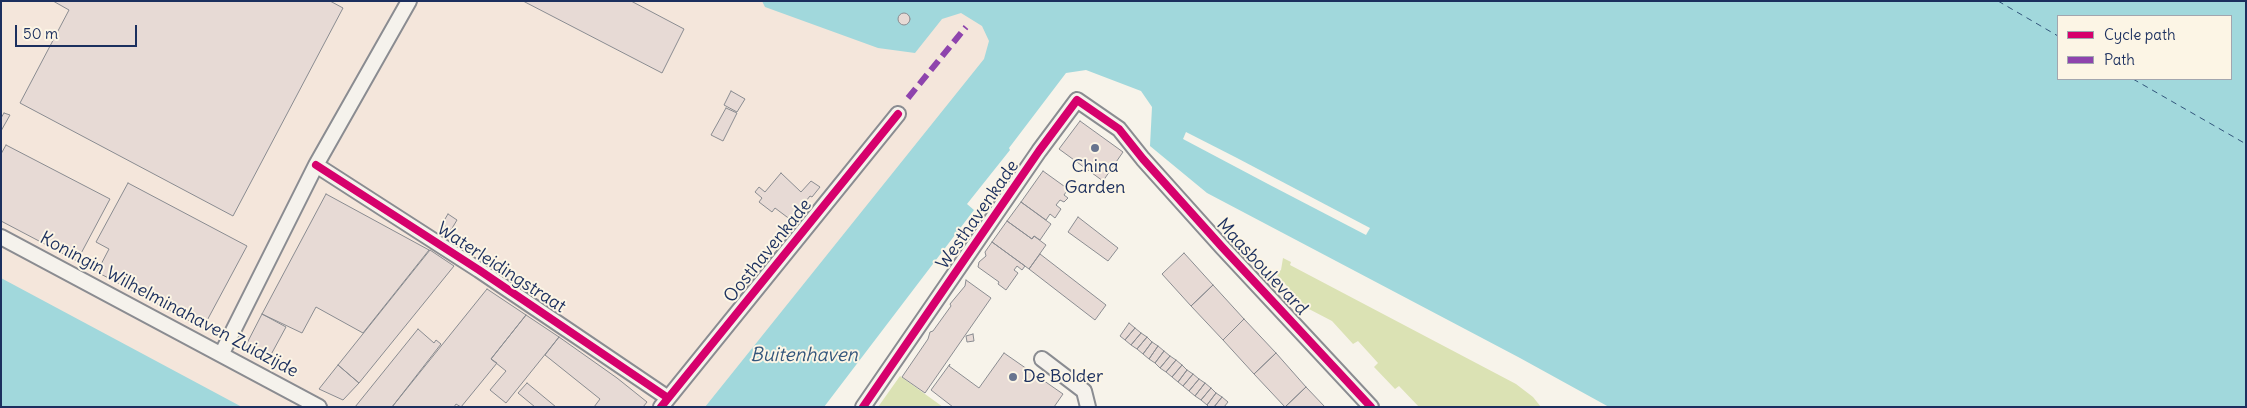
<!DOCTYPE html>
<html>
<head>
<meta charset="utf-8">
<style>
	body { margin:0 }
	#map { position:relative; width:2247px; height:408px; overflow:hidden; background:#f7f3ea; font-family:Delius,sans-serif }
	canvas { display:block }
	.frame { position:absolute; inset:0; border:2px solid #1b2f5e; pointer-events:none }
	.legend { position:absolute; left:2057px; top:15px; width:175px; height:65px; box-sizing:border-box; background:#fcf5e5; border:1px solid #a2a6af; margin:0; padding:6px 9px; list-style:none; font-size:15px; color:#1b2f5e }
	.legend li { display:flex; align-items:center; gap:10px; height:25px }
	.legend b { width:25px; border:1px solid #a2a6af }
	.scale { position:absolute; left:15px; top:25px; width:122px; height:22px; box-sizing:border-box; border:2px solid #1b2f5e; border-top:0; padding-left:6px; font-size:15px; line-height:18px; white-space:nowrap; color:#1b2f5e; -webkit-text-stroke:4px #fcf5e5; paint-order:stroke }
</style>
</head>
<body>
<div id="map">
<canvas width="2247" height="408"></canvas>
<div class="frame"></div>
<ul class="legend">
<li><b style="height:6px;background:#d6006c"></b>Cycle path</li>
<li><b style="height:6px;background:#8e44ad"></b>Path</li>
</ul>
<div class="scale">50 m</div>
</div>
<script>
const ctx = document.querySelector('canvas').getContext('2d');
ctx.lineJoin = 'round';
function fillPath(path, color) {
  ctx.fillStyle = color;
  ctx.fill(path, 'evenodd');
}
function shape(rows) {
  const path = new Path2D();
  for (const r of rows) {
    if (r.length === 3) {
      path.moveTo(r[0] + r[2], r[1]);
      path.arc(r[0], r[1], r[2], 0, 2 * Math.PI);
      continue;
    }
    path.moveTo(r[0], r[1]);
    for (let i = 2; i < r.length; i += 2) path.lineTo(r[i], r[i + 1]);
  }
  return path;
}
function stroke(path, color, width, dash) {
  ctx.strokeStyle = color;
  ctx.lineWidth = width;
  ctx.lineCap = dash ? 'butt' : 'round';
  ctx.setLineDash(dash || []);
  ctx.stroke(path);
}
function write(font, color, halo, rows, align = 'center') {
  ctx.font = font + ' Delius,sans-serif';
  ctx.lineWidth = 4;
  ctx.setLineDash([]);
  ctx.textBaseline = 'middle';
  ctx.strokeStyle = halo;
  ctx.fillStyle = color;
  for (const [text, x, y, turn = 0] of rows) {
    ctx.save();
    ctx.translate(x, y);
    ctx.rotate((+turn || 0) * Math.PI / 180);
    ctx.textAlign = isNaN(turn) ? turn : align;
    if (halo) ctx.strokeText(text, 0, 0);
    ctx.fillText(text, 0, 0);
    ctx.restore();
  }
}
fillPath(shape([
	[1,1,985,1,1035,27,743,407,1,407]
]), '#f4e6db');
fillPath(shape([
	[1283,258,1291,262,1290,265,1516,384,1533,397,1541,407,1419,407,1399,386,1395,389,1374,367,1378,363,1358,341,1353,344,1332,321,1307,308,1276,274,1281,270],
	[900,376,943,407,878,407]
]), '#dbe2b4');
fillPath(shape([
	[762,1,2246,1,2246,407,1609,407,1520,358,1207,193,1150,146,1152,107,1141,91,1086,70,1066,73,1009,148,1010,150,967,204,974,210,824,407,705,407,984,59,989,41,982,26,961,13,942,19,915,53,878,48,765,7],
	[2058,16,2231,16,2231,79,2058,79],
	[1,278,242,407,1,407]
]), '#a1d8dc');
fillPath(shape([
	[1186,132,1237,158,1370,228,1366,235,1268,184,1183,139]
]), '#f7f3ea');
stroke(shape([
	[1998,1,2058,36],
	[2133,79,2246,144]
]), '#33567c', 1, [6, 5]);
const building = shape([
	[53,1,330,1,343,8,233,216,20,103,69,10,53,1],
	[523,1,631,1,684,29,662,73,523,1],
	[904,19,6],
	[731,91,745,99,737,112,724,105,731,91],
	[726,108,737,113,723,141,711,135,726,108],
	[4,113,10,115,1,131,1,118,4,113],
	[1080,121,1123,152,1103,181,1059,149,1080,121],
	[6,145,110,199,77,261,1,221,1,154,6,145],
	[1043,171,1068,189,1064,195,1068,198,1064,202,1060,200,1056,205,1061,209,1055,218,1050,214,1046,220,1021,202,1043,171],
	[781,173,801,192,811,181,820,187,812,197,810,196,791,220,775,208,772,212,759,202,762,198,755,192,759,187,765,192,781,173],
	[128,183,247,246,203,328,97,272,109,249,96,242,128,183],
	[326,194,429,250,363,333,316,307,302,333,262,314,326,194],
	[1021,202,1051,224,1040,240,1034,236,1032,239,1007,221,1021,202],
	[448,214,457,220,451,230,442,224,448,214],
	[1078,217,1118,248,1108,261,1068,232,1078,217],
	[1007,221,1032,239,1034,236,1046,245,1029,269,992,242,1007,221],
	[992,242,1025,266,1022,270,1017,266,1014,270,1018,273,1006,290,998,284,999,282,978,267,979,262,986,256,985,252,992,242],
	[430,250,454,266,359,383,338,365,430,250],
	[1184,253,1213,285,1191,306,1162,274,1184,253],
	[1040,254,1106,305,1095,320,1029,269,1040,254],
	[966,280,991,298,925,393,902,377,928,339,930,332,933,331,951,306,950,304,965,286,966,280],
	[1213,285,1244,319,1223,340,1191,306,1213,285],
	[487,289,526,315,491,359,497,363,461,407,456,404,454,407,392,407,487,289],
	[262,314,286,327,267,362,244,349,262,314],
	[526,315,559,337,506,403,490,390,506,371,491,359,526,315],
	[1244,319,1276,353,1254,374,1223,340,1244,319],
	[1129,323,1135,328,1125,340,1120,336,1129,323],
	[1135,328,1141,333,1131,345,1125,340,1135,328],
	[418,329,434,343,436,340,441,344,392,407,355,407,418,329],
	[1141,333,1147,337,1137,349,1131,345,1141,333],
	[973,334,974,341,967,342,966,336,973,334],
	[559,337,617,378,647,402,643,407,594,407,600,399,545,355,559,337],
	[1147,337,1152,342,1143,354,1137,349,1147,337],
	[1152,342,1158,346,1149,359,1143,354,1152,342],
	[1158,346,1164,351,1155,363,1149,359,1158,346],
	[1164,351,1170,356,1160,368,1155,363,1164,351],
	[1004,353,1063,394,1054,407,953,407,931,390,950,364,949,366,979,388,1004,353],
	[1276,353,1306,387,1285,407,1254,374,1276,353],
	[1170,356,1176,360,1166,372,1160,368,1170,356],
	[1176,360,1182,365,1172,377,1166,372,1176,360],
	[338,365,359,383,343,400,319,389,338,365],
	[1182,365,1187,370,1178,382,1172,377,1182,365],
	[1187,370,1193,374,1183,386,1178,382,1187,370],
	[1193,374,1199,379,1189,391,1183,386,1193,374],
	[1199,379,1205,383,1195,396,1189,391,1199,379],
	[527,383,556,407,535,407,518,393,527,383],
	[1205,383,1211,388,1201,400,1195,396,1205,383],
	[1306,387,1325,407,1285,407,1306,387],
	[1211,388,1216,393,1207,405,1201,400,1211,388],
	[1216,393,1222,397,1214,407,1209,407,1207,405,1216,393],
	[1222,397,1228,402,1224,407,1214,407,1222,397]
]);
fillPath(building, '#e7dad5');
stroke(building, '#8a8c91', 1);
const street = shape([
	[316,165,479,270,668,398],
	[1,237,319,407],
	[222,353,316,165,409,1],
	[1042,359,1084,391,1088,407],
	[661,407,898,114],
	[863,407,1039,151,1077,100,1119,129,1143,159,1222,247,1371,407]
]);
stroke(street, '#8a8c91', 18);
stroke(street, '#f5f2ec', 14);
stroke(shape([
	[908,98,966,27]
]), '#8e44ad', 6, [12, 6]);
stroke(shape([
	[316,165,479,270,668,398],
	[661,407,898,114],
	[863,407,1039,151,1077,100,1119,129,1143,159,1222,247,1371,407]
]), '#d6006c', 8);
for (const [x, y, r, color] of [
	[1095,148,5,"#68748f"],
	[1013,377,5,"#68748f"]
]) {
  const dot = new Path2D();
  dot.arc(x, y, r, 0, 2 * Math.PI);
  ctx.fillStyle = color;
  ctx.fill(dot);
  stroke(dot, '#fcf5e5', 2);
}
write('18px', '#1b2f5e', '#fcf5e5', [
	["China",1095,167],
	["Garden",1095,188],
	["De Bolder",1023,377,"left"]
]);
write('18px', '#1b2f5e', '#fcf5e5', [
	["Westhavenkade",978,215,-55],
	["Oosthavenkade",768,251,-51],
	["Maasboulevard",1262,267,47],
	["Waterleidingstraat",501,268,33],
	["Koningin Wilhelminahaven Zuidzijde",169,305,28]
]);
write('italic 19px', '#33567c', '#fcf5e5', [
	["Buitenhaven",804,356]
]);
</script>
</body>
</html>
